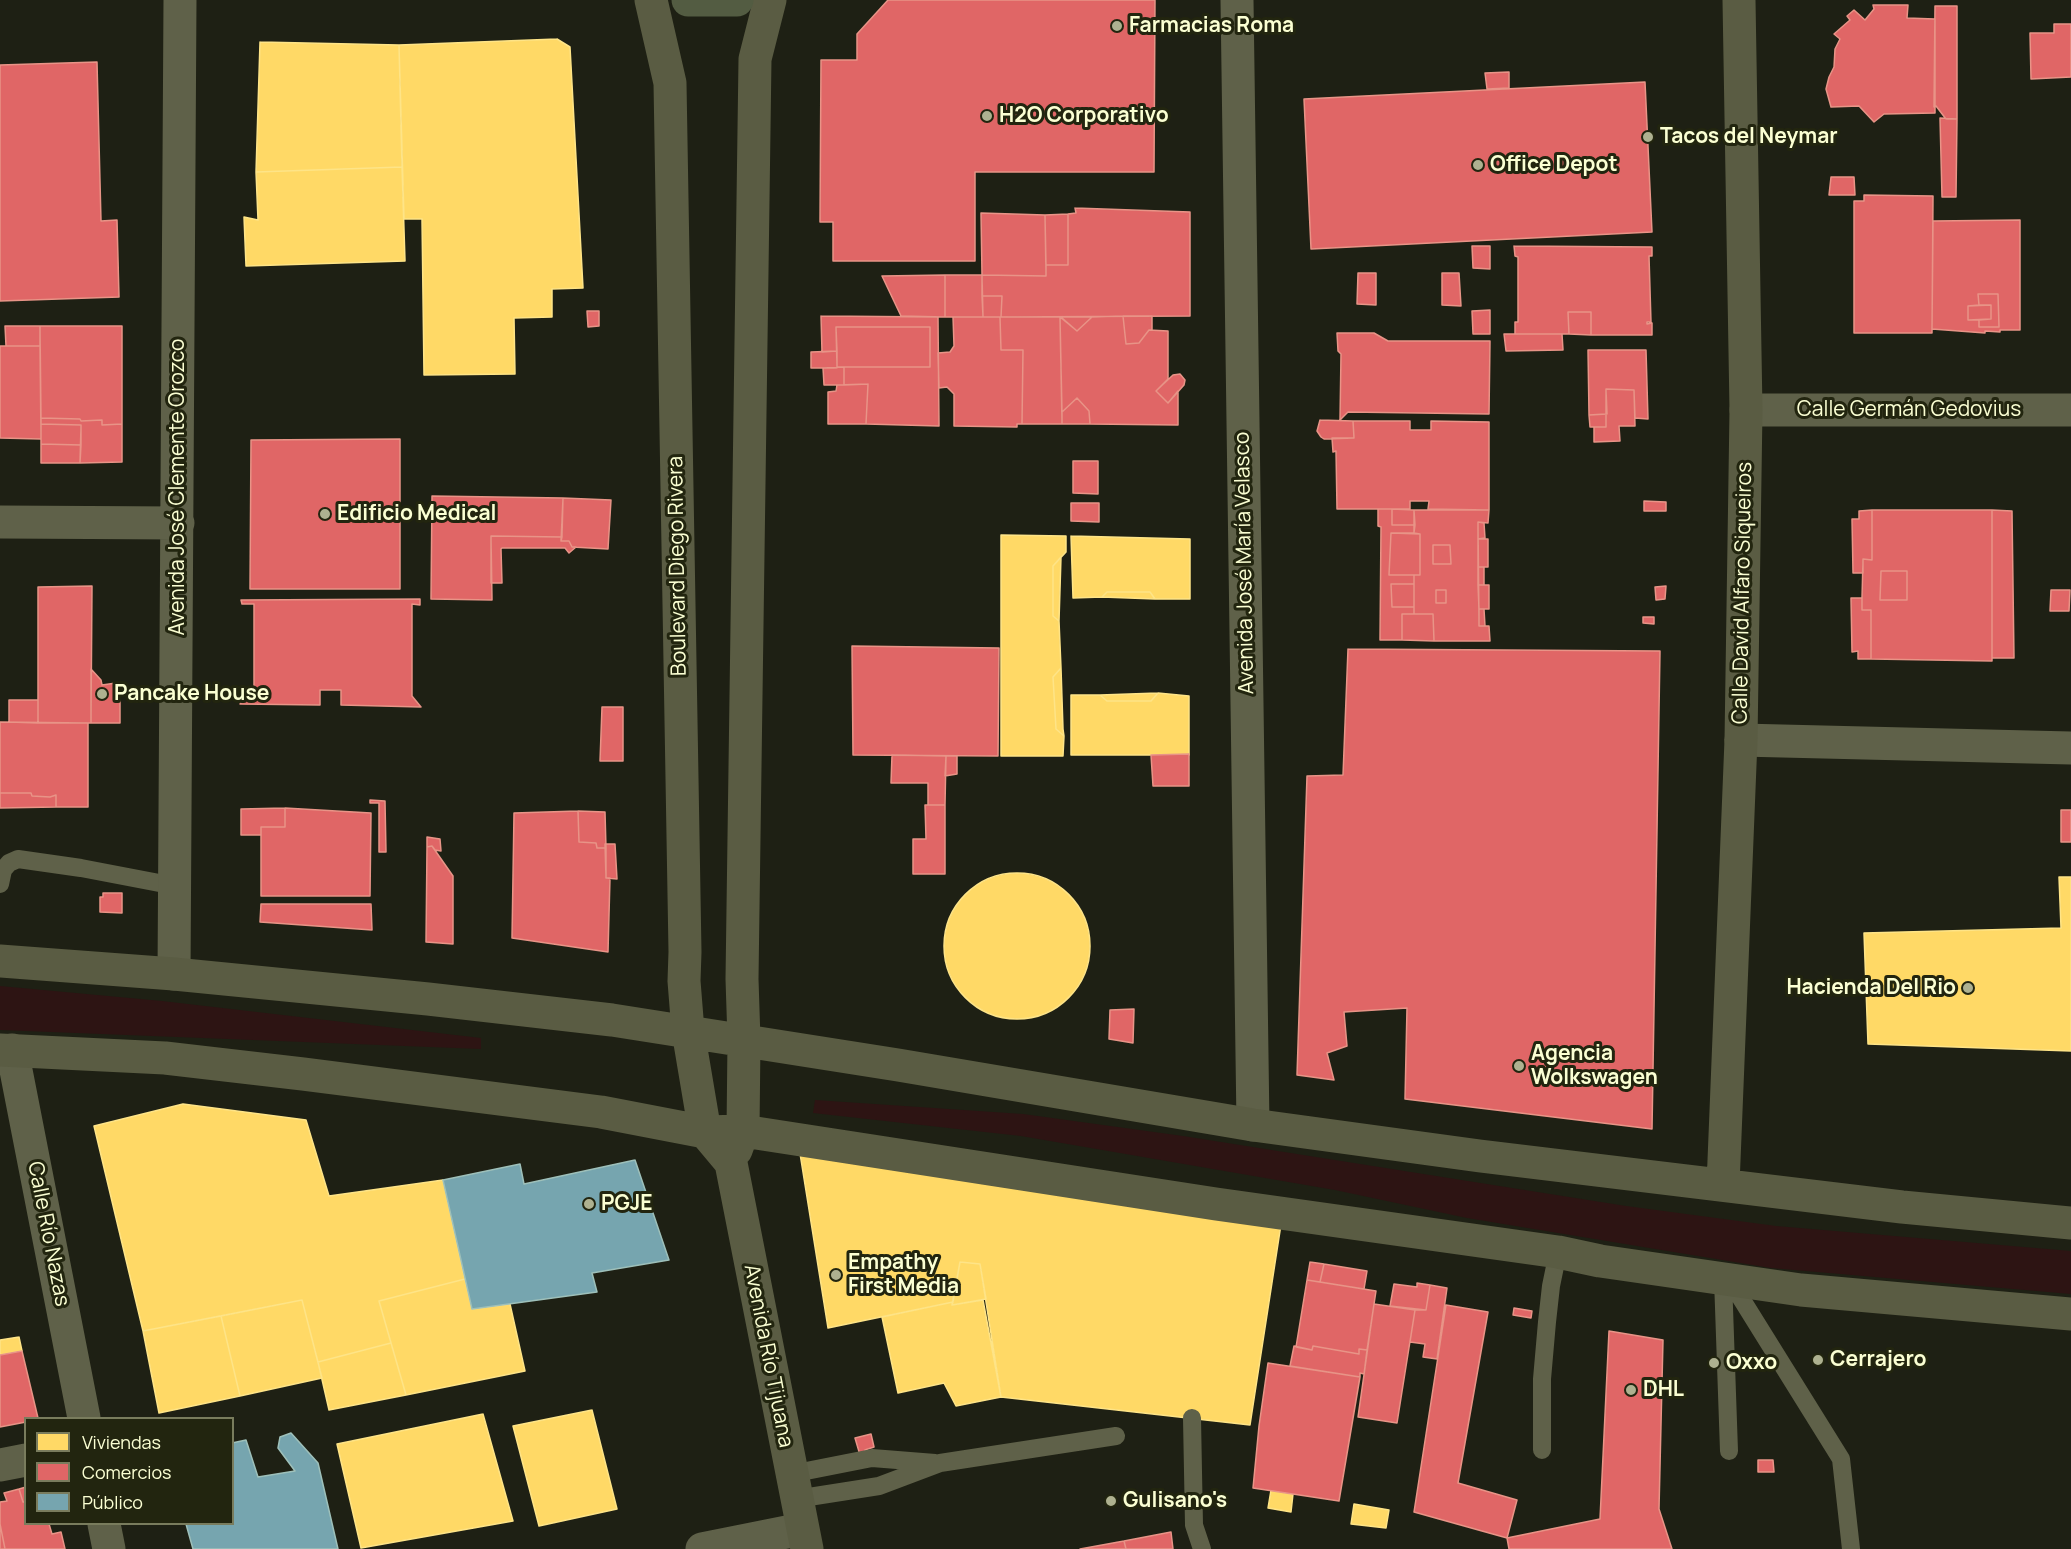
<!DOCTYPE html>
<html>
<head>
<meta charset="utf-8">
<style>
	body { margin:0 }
	#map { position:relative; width:2071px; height:1549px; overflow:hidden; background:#1e2014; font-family:Manrope,sans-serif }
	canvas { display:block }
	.legend { position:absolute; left:24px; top:1417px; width:210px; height:108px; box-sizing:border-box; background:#22250f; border:2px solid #797c5d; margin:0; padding:8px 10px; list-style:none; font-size:18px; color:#fbffd3 }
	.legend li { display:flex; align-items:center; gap:12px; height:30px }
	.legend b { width:30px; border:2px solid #797c5d }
</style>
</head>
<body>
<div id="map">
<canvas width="2071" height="1549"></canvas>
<ul class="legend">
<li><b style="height:16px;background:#ffd966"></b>Viviendas</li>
<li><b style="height:16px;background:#e06666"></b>Comercios</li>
<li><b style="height:16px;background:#76a5af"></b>Público</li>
</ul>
</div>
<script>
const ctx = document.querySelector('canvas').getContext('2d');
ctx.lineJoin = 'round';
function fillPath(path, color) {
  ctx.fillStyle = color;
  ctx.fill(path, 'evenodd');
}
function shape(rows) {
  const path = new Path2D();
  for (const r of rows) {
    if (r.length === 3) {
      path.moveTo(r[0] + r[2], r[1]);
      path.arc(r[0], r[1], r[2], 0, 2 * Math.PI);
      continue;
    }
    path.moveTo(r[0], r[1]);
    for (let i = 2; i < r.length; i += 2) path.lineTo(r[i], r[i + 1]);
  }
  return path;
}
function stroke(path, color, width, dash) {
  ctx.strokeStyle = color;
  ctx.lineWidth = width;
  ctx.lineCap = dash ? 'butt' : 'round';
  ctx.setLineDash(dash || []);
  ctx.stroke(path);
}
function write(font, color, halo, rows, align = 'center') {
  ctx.font = font + ' Manrope,sans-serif';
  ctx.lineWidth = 6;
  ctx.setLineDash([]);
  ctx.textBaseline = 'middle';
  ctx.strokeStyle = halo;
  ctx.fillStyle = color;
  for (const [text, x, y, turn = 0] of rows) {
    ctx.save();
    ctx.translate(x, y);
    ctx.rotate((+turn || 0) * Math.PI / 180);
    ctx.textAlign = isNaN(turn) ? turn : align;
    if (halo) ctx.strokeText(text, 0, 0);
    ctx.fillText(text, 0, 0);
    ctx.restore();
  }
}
fillPath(shape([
	[0,986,162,1001,481,1038,481,1049,0,1030],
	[815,1100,1023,1114,1183,1136,1626,1206,1776,1226,2071,1251,2071,1294,1771,1268,1467,1218,1335,1190,1021,1136,813,1113]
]), '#2d1413');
const homes = shape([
	[557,39,570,47,583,288,552,289,552,317,514,318,515,374,424,375,422,219,404,219,399,45,557,39],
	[260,42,399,45,402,167,256,172,260,42],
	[402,167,405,261,246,266,244,217,258,220,256,172,402,167],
	[1001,535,1066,536,1066,552,1053,566,1053,616,1059,621,1061,668,1053,677,1056,729,1064,736,1063,756,1001,756,1001,535],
	[1071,536,1190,539,1190,599,1155,599,1150,592,1107,592,1102,597,1073,598,1071,536],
	[1061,557,1059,621,1053,616,1053,566,1061,557],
	[1107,592,1150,592,1155,599,1102,597,1107,592],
	[1061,668,1063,729,1064,736,1056,729,1053,677,1061,668],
	[1158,693,1151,701,1107,701,1100,695,1158,693],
	[1158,693,1189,696,1189,755,1071,755,1071,695,1100,695,1107,701,1151,701,1158,693],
	[1017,946,73],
	[2059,877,2071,877,2071,1051,1868,1044,1864,933,2061,928,2059,877],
	[183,1104,306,1120,329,1196,443,1180,465,1279,379,1301,391,1343,318,1362,302,1300,143,1331,94,1126,183,1104],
	[798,1141,1282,1218,1250,1425,1001,1397,980,1264,960,1262,953,1302,828,1328,798,1141],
	[960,1262,980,1264,986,1299,952,1305,960,1262],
	[465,1279,472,1309,510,1304,525,1371,406,1395,379,1301,465,1279],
	[302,1300,322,1378,240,1396,221,1316,302,1300],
	[983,1300,1001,1397,956,1406,944,1383,898,1393,882,1317,953,1302,952,1305,983,1300],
	[221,1316,240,1396,159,1413,143,1331,221,1316],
	[19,1337,22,1351,0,1355,0,1340,19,1337],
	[391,1343,406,1395,329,1410,318,1362,391,1343],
	[592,1410,617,1509,539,1526,513,1426,592,1410],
	[483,1414,513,1521,361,1548,337,1444,483,1414],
	[1271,1490,1293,1494,1291,1512,1268,1508,1271,1490],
	[1354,1504,1389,1510,1386,1528,1351,1524,1354,1504]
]);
fillPath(homes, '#ffd966');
stroke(homes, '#fee487', 1.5);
const shops = shape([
	[888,0,1155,0,1154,172,975,172,975,261,833,261,833,222,820,222,821,60,857,60,857,34,888,0],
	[1873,5,1908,5,1907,18,1935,19,1935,113,1884,114,1874,122,1859,106,1831,107,1826,89,1829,77,1834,67,1835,49,1840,39,1834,34,1850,20,1847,16,1854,10,1865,20,1874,9,1873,5],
	[1935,6,1957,6,1957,119,1946,119,1936,106,1934,107,1935,6],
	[2054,24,2071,24,2071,77,2031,79,2030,33,2054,33,2054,24],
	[97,62,101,221,117,220,119,297,0,301,0,65,97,62],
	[1509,72,1509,88,1487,89,1485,73,1509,72],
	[1645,82,1652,232,1311,249,1304,99,1645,82],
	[1940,118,1957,119,1956,197,1942,197,1940,118],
	[1831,177,1854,177,1855,195,1829,195,1831,177],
	[1864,195,1933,196,1932,333,1854,333,1854,201,1864,201,1864,195],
	[1075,208,1190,212,1190,316,1001,317,1002,296,982,296,982,275,1046,276,1046,265,1068,265,1068,214,1076,213,1075,208],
	[981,213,1045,215,1046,276,982,275,981,213],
	[1068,214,1068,265,1046,265,1045,215,1068,214],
	[2020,220,2020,330,2000,330,2000,332,1985,331,1985,333,1932,329,1933,221,2020,220],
	[1978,294,1998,294,1999,327,1979,327,1979,320,1968,320,1968,306,1979,305,1978,294],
	[1472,246,1490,246,1490,269,1473,268,1472,246],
	[1514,246,1652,247,1652,256,1649,256,1651,322,1647,322,1647,324,1652,323,1652,335,1591,335,1591,312,1568,312,1569,334,1515,334,1515,322,1518,322,1518,257,1515,256,1514,246],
	[1358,273,1376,273,1376,305,1357,304,1358,273],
	[1442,273,1459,273,1461,306,1442,305,1442,273],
	[945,275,982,275,983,317,945,317,945,275],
	[945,275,945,317,901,316,882,276,945,275],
	[1978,294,1998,294,1999,327,1979,327,1979,320,1991,319,1991,305,1979,305,1978,294],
	[982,296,1002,296,1001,317,983,317,982,296],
	[1991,305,1991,319,1968,320,1968,306,1991,305],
	[1490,310,1490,334,1473,334,1472,311,1490,310],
	[587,311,599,311,599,326,588,327,587,311],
	[1568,312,1591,312,1591,335,1569,334,1568,312],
	[821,316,938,317,939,426,866,424,868,384,844,385,844,367,930,367,930,327,836,327,837,351,822,352,821,316],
	[1123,316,1152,316,1152,330,1149,330,1139,343,1126,344,1123,316],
	[1123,316,1126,344,1139,343,1149,330,1168,331,1168,379,1156,391,1168,403,1178,391,1178,425,1090,424,1089,411,1077,398,1062,412,1060,317,1077,331,1092,317,1123,316],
	[953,317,1000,317,1001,350,1023,350,1022,424,1017,424,1017,427,954,426,954,394,947,387,939,388,938,353,950,352,954,346,953,317],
	[1000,317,1060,317,1062,424,1022,424,1023,350,1001,350,1000,317],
	[1061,317,1092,317,1077,331,1061,317],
	[5,326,40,326,40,346,6,346,5,326],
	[40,326,122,326,122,424,102,425,102,420,81,421,80,419,41,418,40,326],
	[836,327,930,327,930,367,837,367,836,327],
	[1337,333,1374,333,1388,341,1490,341,1489,414,1348,412,1340,420,1341,354,1338,351,1337,333],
	[1504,334,1562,334,1563,350,1506,351,1504,334],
	[0,346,40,346,41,439,0,438,0,346],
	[1588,350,1646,350,1648,419,1635,418,1634,390,1606,389,1607,414,1589,415,1588,350],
	[837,351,837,368,811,368,811,352,837,351],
	[844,367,844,385,824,385,823,368,844,367],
	[1180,374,1185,380,1184,385,1168,403,1156,391,1173,375,1180,374],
	[868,384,866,424,828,424,828,392,836,391,837,385,868,384],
	[1606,389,1634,390,1635,426,1619,426,1620,441,1594,442,1594,427,1606,427,1606,389],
	[1077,398,1089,411,1090,424,1062,424,1062,412,1077,398],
	[1606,414,1606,427,1590,427,1589,415,1606,414],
	[41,418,80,419,81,421,102,420,102,425,122,424,122,462,80,463,81,425,41,424,41,418],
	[1320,420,1353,421,1354,438,1324,439,1321,437,1317,431,1320,420],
	[1353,421,1410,421,1410,430,1431,430,1431,421,1489,422,1489,510,1428,509,1429,501,1410,501,1410,509,1337,509,1336,451,1333,452,1332,438,1354,438,1353,421],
	[41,424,81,425,81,445,41,444,41,424],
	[400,439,400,589,250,589,251,440,400,439],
	[41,444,81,445,80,463,41,463,41,444],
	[1073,461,1098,461,1098,494,1073,493,1073,461],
	[432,496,563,498,562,537,491,536,492,600,431,599,432,496],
	[563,498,611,500,608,549,572,547,569,541,561,541,563,498],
	[1644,501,1666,502,1666,511,1644,511,1644,501],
	[1071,503,1099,503,1099,522,1071,521,1071,503],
	[1378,509,1392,509,1392,525,1415,525,1414,533,1391,533,1389,575,1414,575,1414,584,1391,584,1392,607,1414,607,1414,614,1402,614,1402,640,1380,640,1381,527,1378,526,1378,509],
	[1392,509,1414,510,1415,525,1392,525,1392,509],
	[1414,510,1489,510,1488,523,1478,522,1479,626,1489,626,1490,641,1434,641,1433,614,1414,614,1414,575,1420,575,1420,534,1414,533,1414,510],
	[1433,545,1450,545,1451,564,1433,564,1433,545],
	[1436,590,1446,590,1446,603,1436,603,1436,590],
	[1872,510,1992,510,1992,661,1871,659,1871,610,1862,610,1862,598,1863,559,1872,560,1872,510],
	[1881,571,1907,571,1907,600,1880,600,1881,571],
	[1872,510,1872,560,1863,559,1863,573,1853,573,1852,519,1859,519,1859,511,1872,510],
	[1992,510,2012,511,2014,658,1992,658,1992,510],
	[1478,522,1484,523,1485,538,1478,539,1478,522],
	[1391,533,1420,534,1420,575,1389,575,1391,533],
	[491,536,562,537,561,541,569,541,572,547,576,547,569,553,565,548,502,548,501,549,502,583,491,583,491,536],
	[1478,539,1488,539,1488,567,1478,567,1478,539],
	[1433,545,1450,545,1451,564,1433,564,1433,545],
	[1478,567,1484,567,1484,585,1478,585,1478,567],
	[1881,571,1907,571,1907,600,1880,600,1881,571],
	[1391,584,1414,584,1414,607,1392,607,1391,584],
	[1478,585,1489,585,1489,609,1479,609,1478,585],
	[92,586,91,723,38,723,38,587,92,586],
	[1666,586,1665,599,1656,600,1655,587,1666,586],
	[1436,590,1446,590,1446,603,1436,603,1436,590],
	[2051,590,2070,590,2069,611,2050,611,2051,590],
	[1851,598,1862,598,1862,610,1871,610,1871,659,1858,659,1858,651,1852,652,1851,598],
	[420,599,420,605,412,604,412,696,421,707,341,705,341,690,320,690,320,705,240,704,254,689,254,604,242,604,241,600,420,599],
	[1479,609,1484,609,1485,626,1479,626,1479,609],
	[1402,614,1433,614,1434,641,1402,640,1402,614],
	[1643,617,1654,617,1654,624,1643,623,1643,617],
	[852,646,999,648,998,756,853,755,852,646],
	[1348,649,1660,651,1652,1129,1405,1099,1407,1008,1344,1012,1347,1046,1327,1053,1334,1080,1297,1075,1307,776,1343,775,1348,649],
	[91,669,101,680,102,685,116,683,120,686,120,723,91,723,91,669],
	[9,700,38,700,38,723,9,722,9,700],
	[602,707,623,707,623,761,600,761,602,707],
	[0,722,88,723,88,807,56,807,56,795,50,797,32,796,31,793,0,793,0,722],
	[1189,754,1189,786,1153,786,1151,755,1189,754],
	[892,755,946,756,945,805,928,805,928,783,891,783,892,755],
	[946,756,957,756,957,774,945,776,946,756],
	[0,793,31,793,32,796,50,797,56,795,56,807,0,808,0,793],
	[370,800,385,801,386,852,379,852,379,803,370,803,370,800],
	[925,805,945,805,945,874,913,874,913,839,926,839,925,805],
	[285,808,371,813,370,896,261,896,261,827,285,827,285,808],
	[285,808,285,827,261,827,261,835,241,835,241,809,285,808],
	[2061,810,2071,810,2071,842,2061,842,2061,810],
	[578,811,605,812,606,848,597,848,596,843,579,842,578,811],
	[578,811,579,842,596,843,597,848,606,848,606,878,610,878,608,952,512,938,514,813,578,811],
	[427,837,440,839,441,851,435,850,432,846,427,847,427,837],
	[605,844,615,844,617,879,606,878,605,844],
	[432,846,453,876,453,944,426,942,427,847,432,846],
	[103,893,122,893,122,913,100,912,100,897,103,897,103,893],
	[261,904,371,904,372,930,260,922,261,904],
	[1134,1009,1133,1043,1109,1039,1110,1010,1134,1009],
	[1310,1262,1324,1264,1320,1282,1307,1280,1310,1262],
	[1324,1264,1367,1271,1364,1289,1320,1282,1324,1264],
	[1307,1280,1376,1291,1367,1350,1359,1349,1359,1354,1313,1346,1312,1350,1296,1347,1307,1280],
	[1417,1283,1430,1285,1426,1310,1390,1306,1394,1284,1417,1287,1417,1283],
	[1430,1285,1447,1288,1437,1359,1423,1357,1425,1344,1410,1342,1415,1310,1426,1310,1430,1285],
	[1374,1304,1415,1310,1397,1423,1358,1417,1374,1304],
	[1446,1305,1488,1312,1458,1483,1517,1500,1507,1538,1414,1512,1446,1305],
	[1514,1308,1532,1311,1531,1318,1513,1315,1514,1308],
	[1609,1331,1663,1340,1659,1509,1672,1549,1509,1549,1507,1538,1600,1519,1609,1331],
	[1294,1346,1312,1350,1313,1346,1359,1354,1359,1349,1367,1350,1364,1374,1360,1373,1360,1377,1290,1366,1294,1346],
	[22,1351,38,1418,26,1418,26,1422,0,1427,0,1355,22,1351],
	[1268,1363,1360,1377,1339,1501,1253,1488,1259,1426,1268,1363],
	[871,1434,874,1447,865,1450,866,1454,860,1455,855,1438,871,1434],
	[1758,1460,1773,1460,1774,1472,1758,1472,1758,1460],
	[26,1487,26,1502,23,1502,19,1489,26,1487],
	[19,1489,23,1502,26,1502,26,1524,49,1524,52,1534,61,1532,65,1549,5,1549,0,1524,0,1502,7,1501,4,1493,19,1489],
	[0,1524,5,1549,0,1549,0,1524],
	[1171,1532,1173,1549,1126,1549,1124,1541,1171,1532],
	[1124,1541,1126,1549,1080,1549,1124,1541]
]);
fillPath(shops, '#e06666');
stroke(shops, '#e89487', 1.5);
const public = shape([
	[635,1160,669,1260,592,1273,597,1292,472,1309,443,1180,520,1164,524,1184,635,1160],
	[291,1433,318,1463,338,1549,193,1549,186,1524,232,1524,232,1443,246,1440,258,1477,295,1471,278,1448,280,1437,291,1433]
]);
fillPath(public, '#76a5af');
stroke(public, '#9ec0ba', 1.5);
stroke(shape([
	[0,884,3,870,9,863,18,859,81,868,175,886],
	[1723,1279,1729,1451],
	[1729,1279,1841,1459,1851,1549],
	[1192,1418,1194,1525,1202,1549],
	[1542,1450,1542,1379,1547,1322,1551,1286,1558,1252],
	[791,1474,872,1458,935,1463],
	[796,1499,879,1486,940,1463,1116,1436]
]), '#5f6149', 18);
stroke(shape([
	[1237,0,1253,1125],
	[1746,410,2071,410],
	[0,522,178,523],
	[1741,740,2071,748],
	[174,974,180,0],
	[12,1050,84,1418],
	[0,1465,26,1460],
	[104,1524,109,1549],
	[702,1549,802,1529]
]), '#5f6149', 33);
stroke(shape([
	[651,0,670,83,685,952,684,981,688,1031,705,1132,731,1163,807,1549],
	[0,961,174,974,428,999,612,1020,898,1065,1253,1125,1480,1156,1902,1207,2071,1223],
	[0,1050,165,1058,303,1074,601,1112,705,1132,743,1131,1216,1204,1558,1252,1600,1261,1801,1290,2071,1314],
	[736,1150,743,1131,744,1040,742,979,755,59,770,0],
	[1723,1185,1741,740,1746,410,1739,0]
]), '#5a5c43', 33);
stroke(shape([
	[688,0,737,0]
]), '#535c42', 33);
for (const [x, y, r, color] of [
	[1117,26,6,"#aeb190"],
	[987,116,6,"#aeb190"],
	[1648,137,6,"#aeb190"],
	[1478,165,6,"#aeb190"],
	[325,514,6,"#aeb190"],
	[102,694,6,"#aeb190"],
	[1968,988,6,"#aeb190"],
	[1519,1066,6,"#aeb190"],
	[589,1204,6,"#aeb190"],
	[836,1275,6,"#aeb190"],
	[1818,1360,6,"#aeb190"],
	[1714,1363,6,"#aeb190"],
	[1631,1390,6,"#aeb190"],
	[1111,1501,6,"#aeb190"]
]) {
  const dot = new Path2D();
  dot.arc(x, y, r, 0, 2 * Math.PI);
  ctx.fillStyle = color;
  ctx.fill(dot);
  stroke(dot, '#22250f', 2);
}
write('bold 21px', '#fbffd3', '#22250f', [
	["Farmacias Roma",1129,26],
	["H2O Corporativo",999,116],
	["Tacos del Neymar",1660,137],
	["Office Depot",1490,165],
	["Edificio Medical",337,514],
	["Pancake House",114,694],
	["Hacienda Del Rio",1956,988,"right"],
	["Agencia",1531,1054],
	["Wolkswagen",1531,1078],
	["PGJE",601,1204],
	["Empathy",848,1263],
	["First Media",848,1287],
	["Cerrajero",1830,1360],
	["Oxxo",1726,1363],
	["DHL",1643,1390],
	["Gulisano's",1123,1501]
], 'left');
write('21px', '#fbffd3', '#22250f', [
	["Calle Germán Gedovius",1909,410],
	["Avenida José Clemente Orozco",178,487,-90],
	["Avenida José María Velasco",1245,563,-91],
	["Boulevard Diego Rivera",678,566,-91],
	["Calle David Alfaro Siqueiros",1743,593,-89],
	["Calle Río Nazas",48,1234,79],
	["Avenida Río Tijuana",768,1356,79]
]);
</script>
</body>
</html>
